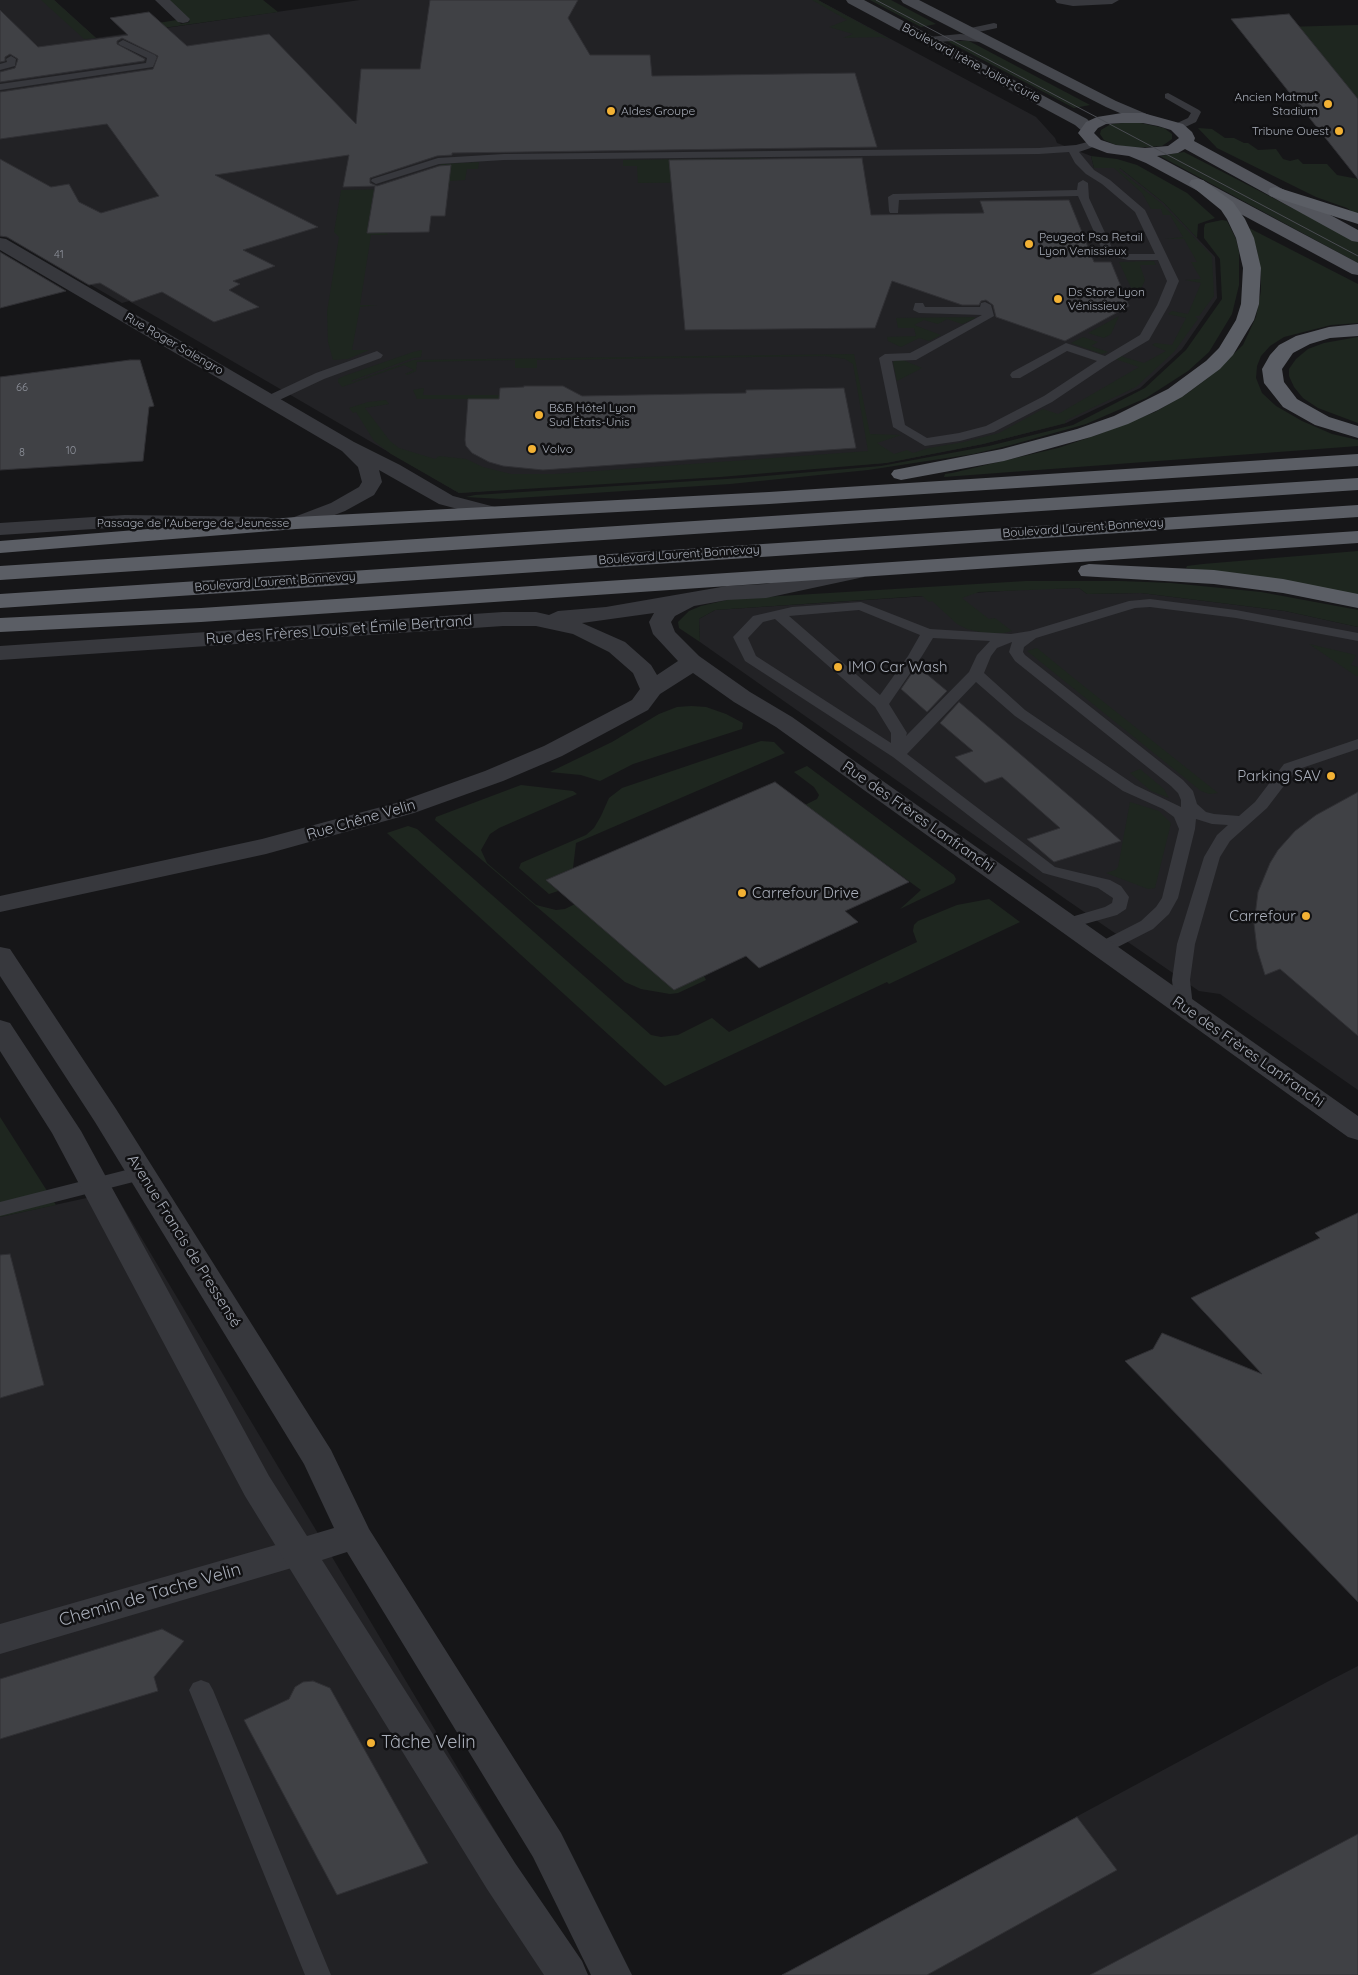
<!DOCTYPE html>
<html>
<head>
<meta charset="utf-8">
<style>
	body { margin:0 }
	canvas { display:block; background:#161618 }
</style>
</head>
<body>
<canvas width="1358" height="1975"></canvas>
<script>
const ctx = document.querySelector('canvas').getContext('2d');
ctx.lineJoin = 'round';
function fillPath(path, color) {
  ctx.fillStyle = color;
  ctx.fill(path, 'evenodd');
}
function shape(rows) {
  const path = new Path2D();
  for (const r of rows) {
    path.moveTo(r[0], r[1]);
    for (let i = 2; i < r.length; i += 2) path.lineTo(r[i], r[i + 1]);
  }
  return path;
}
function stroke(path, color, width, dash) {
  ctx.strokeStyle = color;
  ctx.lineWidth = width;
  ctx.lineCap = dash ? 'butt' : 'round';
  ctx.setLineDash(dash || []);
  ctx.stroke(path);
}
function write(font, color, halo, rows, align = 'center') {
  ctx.font = font + ' Quicksand,sans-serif';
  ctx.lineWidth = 5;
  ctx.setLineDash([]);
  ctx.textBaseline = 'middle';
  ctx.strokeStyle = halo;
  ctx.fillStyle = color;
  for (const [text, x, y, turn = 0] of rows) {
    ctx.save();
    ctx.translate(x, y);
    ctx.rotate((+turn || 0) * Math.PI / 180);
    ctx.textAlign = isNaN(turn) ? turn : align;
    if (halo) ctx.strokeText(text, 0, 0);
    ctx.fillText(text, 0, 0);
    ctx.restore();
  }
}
fillPath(shape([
	[0,0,54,0,96,38,360,0,818,0,1036,117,1055,138,1057,143,1091,156,1094,168,1120,168,1164,203,1215,257,1217,298,1182,349,1140,388,1066,423,983,444,886,463,459,493,129,301,122,303,0,232],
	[1079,588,1087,594,1141,593,1285,611,1358,627,1358,1090,1220,994,1199,991,1064,898,700,642,699,619,715,610,1033,589],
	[114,1192,332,1557,581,1975,0,1975,0,1217],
	[1358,1666,1358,1975,782,1975,1327,1682]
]), '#222225');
fillPath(shape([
	[41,0,54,0,96,38,84,39],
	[165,0,263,0,278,12,163,28,158,23,177,20,181,24,190,22],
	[812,0,818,0,891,40,881,37,843,38,853,34,829,27,847,20],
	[870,0,891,0,936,24,921,27],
	[1358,25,1358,169,1283,27],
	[947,41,969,41,1090,105,1074,108],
	[1136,122,1164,128,1172,134,1172,139,1162,146,1134,148,1116,145,1104,140,1100,134,1101,130,1111,124],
	[1198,128,1212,129,1225,138,1234,138,1244,143,1248,143,1258,150,1276,149,1283,159,1290,161,1298,159,1303,164,1327,164,1337,175,1358,179,1358,216,1347,208,1316,197,1217,148],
	[1184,152,1358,242,1358,263,1160,156],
	[1091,156,1117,159,1137,165,1187,193,1215,218,1198,224,1197,238,1164,203,1120,168,1119,170,1161,203,1212,256,1214,296,1199,316,1195,316,1198,319,1174,352,1136,387,1065,421,1066,423,983,444,886,463,720,477,459,493,391,454,374,441,356,412,353,413,349,408,368,402,386,400,389,404,365,408,390,441,399,448,435,459,439,456,466,459,483,467,511,474,555,474,868,451,853,364,845,359,825,356,537,360,537,368,515,368,515,360,417,362,416,371,407,375,405,374,414,370,404,365,342,387,338,382,338,379,344,376,413,352,422,350,421,357,413,358,351,381,353,382,413,360,854,354,870,434,901,435,877,443,894,454,907,450,913,453,929,448,964,442,999,433,1043,409,1058,414,1139,367,1115,359,1120,356,1144,363,1166,351,1152,345,1155,343,1172,345,1186,318,1168,314,1172,311,1188,314,1201,283,1185,280,1201,279,1191,262,1197,262,1184,239,1165,239,1183,237,1170,215,1163,215,1161,209,1151,209,1142,193,1114,168,1094,168],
	[760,158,764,182,638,183,637,166,623,166,623,160],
	[479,162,478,169,467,169,465,180,450,181,449,187,393,196,373,197,367,232,388,232,387,235,371,235,360,305,377,305,360,307,352,350,369,350,348,359,333,360,328,342,327,312,339,237,334,232,341,190,394,189,442,164],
	[1222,220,1227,221,1236,239,1239,252,1239,285,1232,314,1209,352,1188,371,1146,398,1086,424,1011,445,973,454,868,470,730,484,502,499,466,497,475,495,742,478,881,466,989,446,1073,425,1145,388,1186,350,1222,299,1220,259,1204,238,1204,228,1205,224,1208,223],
	[1249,228,1358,284,1358,323,1331,325,1284,337,1270,346,1261,356,1257,366,1256,378,1262,393,1276,406,1302,421,1332,434,1358,440,1358,446,944,477,945,474,952,473,1058,448,1097,435,1155,412,1185,395,1208,378,1243,345,1256,317,1261,291,1261,273,1257,250],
	[1154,261,1156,265,1140,265,1145,280,1139,293,1133,292,1119,262],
	[1119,316,1111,334,1104,338,1088,333],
	[973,317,976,318,962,324,947,319,938,324,924,320,914,325,941,335,929,341,919,338,901,347,888,341,887,337,916,336,914,328,898,328,896,318],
	[1083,337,1098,342,1091,346,1108,352,1102,354,1071,343],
	[1358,337,1358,423,1318,408,1303,398,1294,387,1289,376,1289,369,1296,359,1308,349,1324,343],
	[897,360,903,360,922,368,897,381,893,362],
	[424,388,423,395,500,395,500,399,417,399,413,390],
	[1358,551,1358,595,1186,568,1187,566,1203,564],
	[1026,581,1120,581,1171,583,1261,592,1358,610,1358,627,1285,611,1141,593,1087,594,1079,588,979,592,962,598,989,619,995,618,1012,631,1004,633,984,633,967,629,957,624,932,601,929,602,922,596,715,610,699,619,700,642,679,628,678,622,689,611,701,606,731,599],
	[1309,644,1356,655,1351,665,1358,667,1358,676,1356,676],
	[1037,648,1075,679,1218,793,1209,794,1201,791,1027,651],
	[691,706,706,707,726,714,743,723,742,729,633,764,600,781,581,775,550,772,612,742,659,714,677,707],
	[761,741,774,742,785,753,576,843,573,868,546,880,558,891,549,894,519,868,521,863,586,835,594,828,601,816,609,798,622,788],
	[807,766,954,875,956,879,954,883,900,909,921,890,805,805,817,799,819,795,814,787,794,772],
	[1140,769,1164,789,1169,798,1151,791,1130,773],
	[521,785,573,791,577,794,499,828,490,834,481,850,487,863,536,905,556,910,565,909,575,904,704,976,706,980,678,993,670,994,641,989,625,982,435,820,436,817],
	[1130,802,1159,811,1171,823,1155,888,1148,889,1106,873,1115,870,1118,867],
	[408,826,417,829,651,1035,661,1037,678,1035,712,1018,729,1032,917,942,913,931,914,925,918,921,957,905,989,899,1020,922,889,984,887,982,665,1086,387,833],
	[0,1117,56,1205,0,1217]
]), '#1e261f');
const building = shape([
	[430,0,578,0,568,18,590,55,650,55,652,76,855,73,877,147,452,153,452,155,437,156,370,178,370,183,377,186,439,166,451,165,445,216,431,216,429,232,367,233,375,186,343,187,349,155,215,175,318,227,243,250,275,266,233,281,240,284,229,290,259,307,214,322,162,292,132,302,100,283,89,285,7,237,0,236,0,159,51,187,69,184,79,202,101,213,159,196,107,124,0,139,0,92,153,69,158,56,122,38,117,41,117,44,145,59,144,61,0,82,0,72,15,68,18,59,10,54,5,57,5,61,0,62,0,10,38,47,128,35,110,18,149,12,187,46,269,34,356,124,361,69,420,69,430,0],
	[1289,14,1358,99,1358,179,1231,19,1289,14],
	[862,158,871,215,984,213,980,201,1069,200,1094,262,1111,262,1129,306,1065,341,996,317,993,305,986,300,981,301,979,305,962,305,892,281,875,328,685,330,669,160,862,158],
	[0,252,66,291,0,308,0,252],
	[130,360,140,360,154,406,149,407,143,461,0,470,0,377,130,360],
	[524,386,563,386,582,396,746,393,746,390,844,388,856,448,543,470,503,466,489,462,472,453,466,446,465,440,468,399,499,399,500,388,524,387,524,386],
	[917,666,947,691,927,712,901,689,917,666],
	[959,702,1094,817,1121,841,1054,862,1027,839,1060,828,1002,777,985,783,955,757,973,751,940,723,959,702],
	[775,782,909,882,845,911,858,922,759,968,746,956,674,990,546,880,775,782],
	[1358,792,1358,1036,1280,969,1265,975,1257,949,1254,924,1258,892,1270,863,1278,850,1295,831,1316,815,1358,792],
	[1358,1213,1358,1602,1125,1361,1153,1349,1162,1333,1262,1374,1191,1298,1320,1238,1315,1233,1358,1213],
	[10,1254,44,1385,0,1398,0,1255,10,1254],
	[162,1629,184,1641,154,1677,158,1691,0,1739,0,1679,162,1629],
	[313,1681,330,1688,428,1863,337,1895,244,1720,289,1699,295,1687,303,1682,313,1681],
	[1077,1817,1117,1870,927,1975,782,1975,1077,1817],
	[1358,1834,1358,1975,1090,1975,1358,1834]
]);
fillPath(building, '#404145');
stroke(building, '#303034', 1);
fillPath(shape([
	[994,23,997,24,997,28,969,34,964,31,966,29,994,23],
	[960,34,988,37,993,40,988,43,960,40,929,43,924,40,929,37,960,34],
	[123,40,155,55,157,57,153,67,0,90,0,84,146,63,147,58,120,45,118,43,123,40],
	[11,56,16,59,15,66,0,70,0,64,7,62,6,59,11,56],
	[1168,93,1199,110,1201,112,1196,122,1181,129,1173,129,1173,125,1188,118,1191,113,1165,98,1165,94,1168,93],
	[1095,140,1099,141,1099,145,1079,152,1094,170,1110,180,1145,210,1179,281,1169,305,1149,340,1110,363,1052,402,994,432,960,441,925,446,893,427,879,358,885,354,910,353,982,315,919,313,913,310,915,303,923,303,925,307,980,307,981,303,985,302,991,305,994,316,916,360,892,361,905,425,927,438,959,433,986,426,1044,396,1097,361,1067,351,1020,378,1012,378,1010,375,1012,372,1066,343,1105,356,1140,335,1157,305,1167,281,1158,260,1128,260,1104,254,1078,196,899,200,898,213,890,213,889,211,888,197,893,194,1077,190,1078,183,1083,180,1088,183,1089,198,1113,250,1128,254,1155,254,1135,212,1102,184,1086,174,1075,163,1069,152,1039,154,504,160,439,164,376,184,371,181,372,179,438,158,504,154,1039,148,1076,145,1095,140],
	[377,351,383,355,381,358,324,379,273,403,269,404,263,400,265,397,316,373,377,351],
	[1150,599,1236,610,1358,633,1358,641,1236,618,1150,607,1135,608,1036,638,1024,647,1023,652,1025,655,1183,780,1193,791,1197,804,1206,812,1214,814,1239,816,1255,802,1284,764,1358,739,1358,749,1296,770,1267,808,1230,841,1220,857,1195,944,1190,980,1193,1007,1190,1011,1184,1013,1178,1011,1175,1007,1172,980,1177,944,1204,857,1217,835,1228,825,1212,824,1196,819,1195,829,1178,898,1169,914,1153,929,1108,952,1102,953,1096,952,1093,948,1096,944,1141,921,1156,907,1162,898,1179,829,1174,817,1163,809,1123,791,1015,716,976,682,907,754,1055,867,1110,880,1121,886,1129,897,1126,909,1117,915,1067,929,1061,928,1059,924,1061,920,1105,907,1112,903,1113,898,1098,888,1043,873,893,757,745,661,733,637,753,616,792,607,861,602,930,629,1011,634,1030,631,1129,601,1150,599],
	[859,610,920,635,908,656,880,695,789,616,859,610],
	[775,619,875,707,891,733,891,743,756,656,748,638,763,622,775,619],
	[933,638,990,641,977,655,969,672,906,736,907,733,889,704,922,656,933,638],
	[1012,642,1009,652,1015,661,1171,786,1178,793,1181,800,1181,807,1135,785,1025,710,984,673,991,656,997,648,1012,642],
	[142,1166,149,1168,152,1173,149,1178,0,1216,0,1202,142,1166],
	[201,1680,209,1683,213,1690,331,1975,305,1975,189,1690,193,1683,201,1680]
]), '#37383d');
fillPath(shape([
	[155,0,170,0,190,19,188,22,183,23,178,22,155,0],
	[1055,0,1119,0,1112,4,1073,6,1057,3,1055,0],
	[0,238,6,239,354,442,400,465,453,496,495,507,498,511,495,515,488,517,439,504,379,470,382,482,374,495,345,511,303,527,296,529,289,527,285,523,289,519,331,503,359,487,362,482,358,467,342,451,0,250,0,238],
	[856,565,864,567,867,572,864,577,766,598,727,600,694,606,675,616,671,622,675,632,699,656,750,692,792,717,1358,1116,1358,1140,1348,1137,776,727,734,702,693,673,660,694,648,710,562,756,503,781,414,813,266,854,0,912,0,896,262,839,396,803,485,771,544,746,632,700,640,689,633,673,609,652,573,634,536,626,503,626,0,660,0,646,503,612,536,612,549,615,558,611,606,607,727,586,766,584,856,565],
	[654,613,649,622,653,634,678,661,657,675,651,665,625,642,582,623,654,613],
	[300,1538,312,1542,318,1552,312,1562,0,1654,0,1624,300,1538]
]), '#37383d');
fillPath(shape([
	[125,515,267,517,274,519,278,523,274,527,267,529,125,527,0,535,0,523,125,515],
	[0,947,10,949,116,1109,331,1450,369,1529,561,1833,632,1975,591,1975,533,1857,347,1552,322,1560,515,1863,582,1961,588,1975,544,1975,487,1889,245,1496,52,1133,0,1051,0,1020,10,1023,81,1131,269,1476,307,1536,334,1528,304,1464,95,1122,0,976,0,947]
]), '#37383d');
fillPath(shape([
	[846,0,864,0,1087,119,1096,128,1094,131,1088,133,1082,131,1075,125,848,3,846,0],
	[901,0,919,0,1116,101,1149,115,1151,118,1149,121,1143,123,1106,107,903,3,901,0]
]), '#45474d');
fillPath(shape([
	[1122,113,1143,113,1183,124,1192,132,1195,138,1194,141,1358,230,1358,242,1352,241,1185,149,1178,153,1157,156,1358,263,1358,275,1352,274,1146,163,1129,156,1107,153,1089,146,1078,133,1086,122,1097,117,1122,113],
	[1122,123,1143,123,1158,126,1171,130,1179,138,1168,146,1145,148,1116,145,1101,140,1094,133,1098,128,1106,124,1122,123]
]), '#53555c');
fillPath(shape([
	[1197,179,1203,180,1233,202,1245,219,1254,238,1261,268,1259,304,1254,320,1233,355,1220,369,1182,397,1158,410,1128,424,1091,437,1004,461,901,480,894,478,891,474,894,470,1002,449,1077,429,1114,416,1168,389,1206,361,1219,348,1236,320,1241,304,1243,268,1236,238,1227,219,1221,210,1189,184,1191,180,1197,179],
	[1276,187,1358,213,1358,224,1270,196,1268,192,1270,188,1276,187],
	[1358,324,1358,336,1330,338,1310,344,1293,353,1282,369,1284,382,1297,399,1329,417,1358,426,1358,438,1315,425,1283,407,1264,383,1262,369,1270,355,1279,345,1296,336,1329,327,1358,324],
	[1358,454,1358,466,769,504,296,529,0,553,0,541,296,517,769,492,1358,454],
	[1358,478,1358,490,0,580,0,566,1358,478],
	[1358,505,1358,517,0,608,0,594,1358,505],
	[1358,531,1358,543,201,622,0,632,0,618,201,608,1358,531],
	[1089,564,1214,570,1283,579,1358,594,1358,608,1283,593,1214,584,1081,576,1078,571,1081,566,1089,564]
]), '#5b5e65');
stroke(shape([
	[876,0,1358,256]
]), '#4a4c52', 1);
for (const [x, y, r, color] of [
	[1328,104,5,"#f2b134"],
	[611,111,5,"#f2b134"],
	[1339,131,5,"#f2b134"],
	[1029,244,5,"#f2b134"],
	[1058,299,5,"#f2b134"],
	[539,415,5,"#f2b134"],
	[532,449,5,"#f2b134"],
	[838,667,5,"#f2b134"],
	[1331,776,5,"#f2b134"],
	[742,893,5,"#f2b134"],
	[1306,916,5,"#f2b134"],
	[371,1743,5,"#f2b134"]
]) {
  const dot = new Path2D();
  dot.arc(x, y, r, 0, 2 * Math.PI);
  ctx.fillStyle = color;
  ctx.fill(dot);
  stroke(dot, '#111113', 2);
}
write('11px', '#8e929b', null, [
	["41",59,255],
	["66",22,388],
	["10",71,451],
	["8",22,453]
]);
write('12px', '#a8adb8', '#111113', [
	["Boulevard Irène Joliot-Curie",971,63,28],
	["Rue Roger Salengro",174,344,30],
	["Passage de l'Auberge de Jeunesse",193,523],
	["Boulevard Laurent Bonnevay",1083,528,-4],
	["Boulevard Laurent Bonnevay",679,555,-4],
	["Boulevard Laurent Bonnevay",275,582,-4]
]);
write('12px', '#a8adb8', '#111113', [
	["Ancien Matmut",1318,97,"right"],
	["Stadium",1318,111,"right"],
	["Aldes Groupe",621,111],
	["Tribune Ouest",1329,131,"right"],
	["Peugeot Psa Retail",1039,237],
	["Lyon Venissieux",1039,251],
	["Ds Store Lyon",1068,292],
	["Vénissieux",1068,306],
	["B&B Hôtel Lyon",549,408],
	["Sud États-Unis",549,422],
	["Volvo",542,449]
], 'left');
write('15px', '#a8adb8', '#111113', [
	["Rue des Frères Louis et Émile Bertrand",339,630,-4],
	["Rue des Frères Lanfranchi",918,817,35],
	["Rue Chêne Velin",361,820,-16],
	["Rue des Frères Lanfranchi",1248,1052,35],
	["Avenue Francis de Pressensé",184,1241,58]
]);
write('15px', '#a8adb8', '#111113', [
	["IMO Car Wash",848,667],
	["Parking SAV",1321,776,"right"],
	["Carrefour Drive",752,893],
	["Carrefour",1296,916,"right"]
], 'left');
write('18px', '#a8adb8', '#111113', [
	["Chemin de Tache Velin",150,1595,-16]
]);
write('18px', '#a8adb8', '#111113', [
	["Tâche Velin",381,1743]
], 'left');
</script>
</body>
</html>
